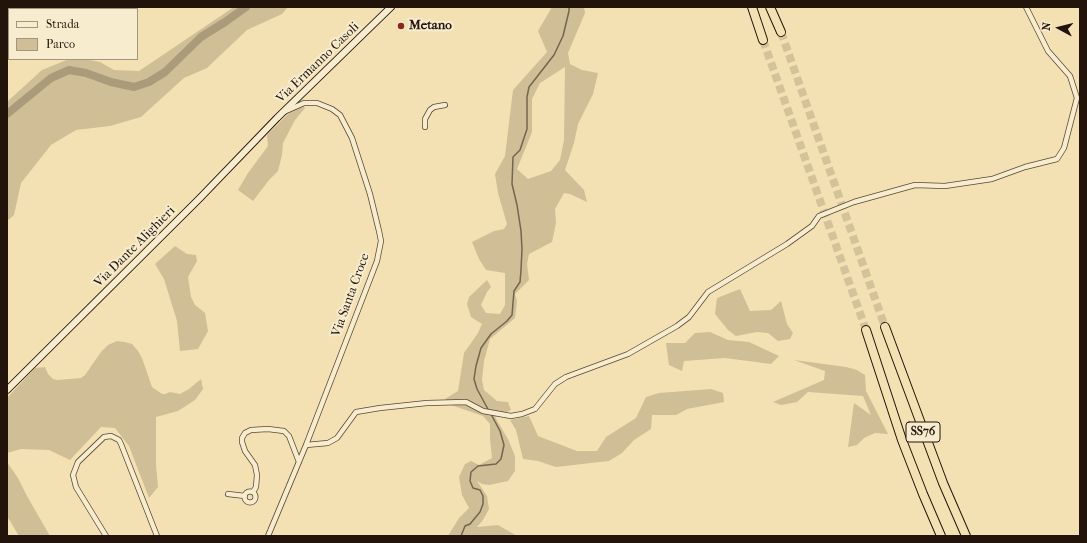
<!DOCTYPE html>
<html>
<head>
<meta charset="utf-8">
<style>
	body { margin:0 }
	#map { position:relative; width:1087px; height:543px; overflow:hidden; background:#f3e1b3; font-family:"IM FELL French Canon",serif }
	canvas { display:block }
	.frame { position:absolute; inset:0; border:8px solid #23140b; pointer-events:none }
	.legend { position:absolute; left:8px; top:8px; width:130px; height:52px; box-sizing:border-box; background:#f7ecce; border:1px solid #a29680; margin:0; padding:5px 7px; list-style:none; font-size:12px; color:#23140b }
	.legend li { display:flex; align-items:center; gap:8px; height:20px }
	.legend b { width:20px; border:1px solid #a29680 }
	.north { position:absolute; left:1039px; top:8px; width:40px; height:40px; -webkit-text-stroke:3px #f7ecce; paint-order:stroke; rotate:277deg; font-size:11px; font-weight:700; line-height:16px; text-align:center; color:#23140b }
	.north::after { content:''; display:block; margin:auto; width:14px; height:18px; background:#23140b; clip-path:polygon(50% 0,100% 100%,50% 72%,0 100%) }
</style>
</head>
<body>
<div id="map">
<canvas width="1087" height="543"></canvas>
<div class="frame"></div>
<ul class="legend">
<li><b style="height:5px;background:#f7ecce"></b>Strada</li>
<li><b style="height:11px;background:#d0be96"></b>Parco</li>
</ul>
<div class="north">N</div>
</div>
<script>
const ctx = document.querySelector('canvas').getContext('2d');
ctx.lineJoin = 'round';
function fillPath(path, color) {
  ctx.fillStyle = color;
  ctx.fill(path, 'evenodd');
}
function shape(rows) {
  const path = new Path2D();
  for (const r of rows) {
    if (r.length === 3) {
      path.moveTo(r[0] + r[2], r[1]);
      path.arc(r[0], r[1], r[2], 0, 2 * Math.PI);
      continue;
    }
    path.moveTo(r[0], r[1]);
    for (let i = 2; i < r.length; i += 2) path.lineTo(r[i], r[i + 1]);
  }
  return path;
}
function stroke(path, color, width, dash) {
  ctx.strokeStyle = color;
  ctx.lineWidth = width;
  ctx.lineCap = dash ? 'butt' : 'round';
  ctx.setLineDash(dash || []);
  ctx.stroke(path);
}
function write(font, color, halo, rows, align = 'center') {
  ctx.font = font + ' "IM FELL French Canon",serif';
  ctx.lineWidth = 4;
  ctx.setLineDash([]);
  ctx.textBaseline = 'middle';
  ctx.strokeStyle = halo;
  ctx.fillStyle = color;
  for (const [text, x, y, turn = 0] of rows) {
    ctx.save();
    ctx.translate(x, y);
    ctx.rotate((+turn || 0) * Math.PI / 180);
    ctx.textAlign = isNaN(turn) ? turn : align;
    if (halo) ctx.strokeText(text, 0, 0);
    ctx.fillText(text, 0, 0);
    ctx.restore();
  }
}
fillPath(shape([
	[234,7,288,7,282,14,247,30,207,68,184,78,141,117,110,126,76,130,51,145,21,183,14,215,7,221,8,101,42,70,69,59,85,59,100,62,114,70,139,71],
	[552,7,584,7,585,13,568,53,570,64,582,70,598,73,593,94,578,124,574,143,565,170,584,190,587,202,570,194,564,193,555,209,556,223,552,242,529,254,527,264,529,280,515,294,517,301,515,318,490,339,484,361,482,380,484,390,497,401,508,402,511,410,495,417,508,439,515,456,515,471,508,481,489,485,482,484,477,481,487,496,489,509,483,520,477,527,498,525,517,536,448,536,459,518,469,508,462,495,459,477,465,464,471,461,479,465,492,458,490,439,490,424,483,416,451,405,445,399,458,391,464,353,478,333,482,324,471,317,467,304,469,297,487,280,491,287,487,292,481,305,486,313,500,314,505,305,505,273,486,270,479,259,472,242,494,231,504,229,507,224,498,193,495,174,505,156,513,90,547,52,538,31],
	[565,67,564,140,560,160,551,171,528,179,517,169,532,132,532,99,540,83],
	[300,102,305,108,295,120,283,143,282,155,278,171,269,180,253,201,238,190,248,173,268,146,267,135],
	[175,246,187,254,196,255,197,261,188,277,191,297,195,305,205,313,208,331,198,349,180,351,177,321,164,279,155,264],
	[740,289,750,311,771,310,781,301,787,324,793,333,790,339,778,341,768,333,757,332,736,336,728,330,715,314,717,298],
	[710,332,728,340,749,342,779,356,771,364,725,358,684,361,682,371,669,365,666,343,685,343,695,333],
	[117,341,125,342,132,344,138,351,142,358,152,387,162,394,165,394,170,392,180,394,189,389,201,379,203,389,195,400,178,411,156,417,156,465,158,487,149,498,129,446,115,428,101,427,70,460,49,450,21,449,7,453,7,398,35,368,45,367,48,374,53,379,57,380,81,378,85,375,101,352,108,345],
	[794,360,846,367,857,370,865,375,866,391,888,434,875,433,864,438,857,445,848,447,854,403,871,415,863,396,808,392,797,402,781,405,773,402,824,380,825,371],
	[711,389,723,393,724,402,687,409,676,415,652,415,651,429,634,440,622,453,609,461,556,467,538,461,523,459,516,430,510,420,529,416,538,436,577,451,597,451,606,437,636,418,646,397,659,393],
	[7,462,18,478,27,496,50,536,19,536,7,516]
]), '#d0be96');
stroke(shape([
	[489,411,477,389,474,379,476,366,481,348,491,334,507,321,512,315,514,291,520,282,521,270,522,249,521,231,517,205,512,184,513,157,520,150,527,129,527,97,529,87,554,55,563,36,569,11,569,7],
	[461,536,465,526,470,524,480,512,483,504,483,496,480,490,473,488,470,481,471,472,478,466,496,464,501,459,504,445,500,431,491,414]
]), '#75654e', 1.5);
stroke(shape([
	[7,114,51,78,69,70,86,73,111,82,134,87,149,82,165,72,201,37,225,22,246,7]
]), '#ac9b7a', 8);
stroke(shape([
	[781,32,885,327],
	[763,40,866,330]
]), '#d4c29a', 8, [8, 4]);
const street = shape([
	[425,127,425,119,430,110,434,107,445,105],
	[306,445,328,443,337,438,356,412,380,408,427,403,466,402,483,411,511,416,522,414,535,409,555,384,566,377,628,354,677,326,689,317,708,292,787,244,812,226,819,216,854,202,915,185,945,186,992,179,1025,167,1057,159,1064,148,1077,98,1070,76,1048,51,1026,7],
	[250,497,5.5],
	[253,492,256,487,257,475,255,465,245,451,242,442,242,438,245,433,251,430,268,429,284,431,289,436,299,462],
	[228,494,245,496],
	[106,536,76,487,73,475,78,462,104,437,111,436,119,440,121,444,157,536],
	[268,536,306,445,377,261,381,241,379,231,370,194,352,138,340,115,332,109,317,103,304,103,286,111]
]);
const secondary = shape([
	[7,390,200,198,277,118,391,7]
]);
const highway = shape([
	[752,7,763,40],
	[770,7,781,32],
	[885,327,943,483,966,536],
	[866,330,902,440,923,494,941,536]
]);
stroke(street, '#574735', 6);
stroke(secondary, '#23140b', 8);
stroke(highway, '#23140b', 10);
stroke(street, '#f7ecce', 4.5);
stroke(secondary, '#f7ecce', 6);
stroke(highway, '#f3e1b3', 8);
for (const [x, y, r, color] of [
	[401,26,4,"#8f2418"]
]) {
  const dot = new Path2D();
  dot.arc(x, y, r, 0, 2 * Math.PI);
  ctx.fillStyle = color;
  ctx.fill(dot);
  stroke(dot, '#f7ecce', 1.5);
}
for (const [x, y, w] of [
	[923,432,34]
]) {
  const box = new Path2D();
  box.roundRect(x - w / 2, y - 10, w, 20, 3);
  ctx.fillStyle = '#f7ecce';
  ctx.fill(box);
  stroke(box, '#23140b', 1);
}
write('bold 12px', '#23140b', null, [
	["SS76",923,432]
]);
write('bold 13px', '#23140b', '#f7ecce', [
	["Metano",409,26]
], 'left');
write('13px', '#23140b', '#f7ecce', [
	["Via Ermanno Casoli",318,63,-44],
	["Via Dante Alighieri",135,247,-45],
	["Via Santa Croce",351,295,-70]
]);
</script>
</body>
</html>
